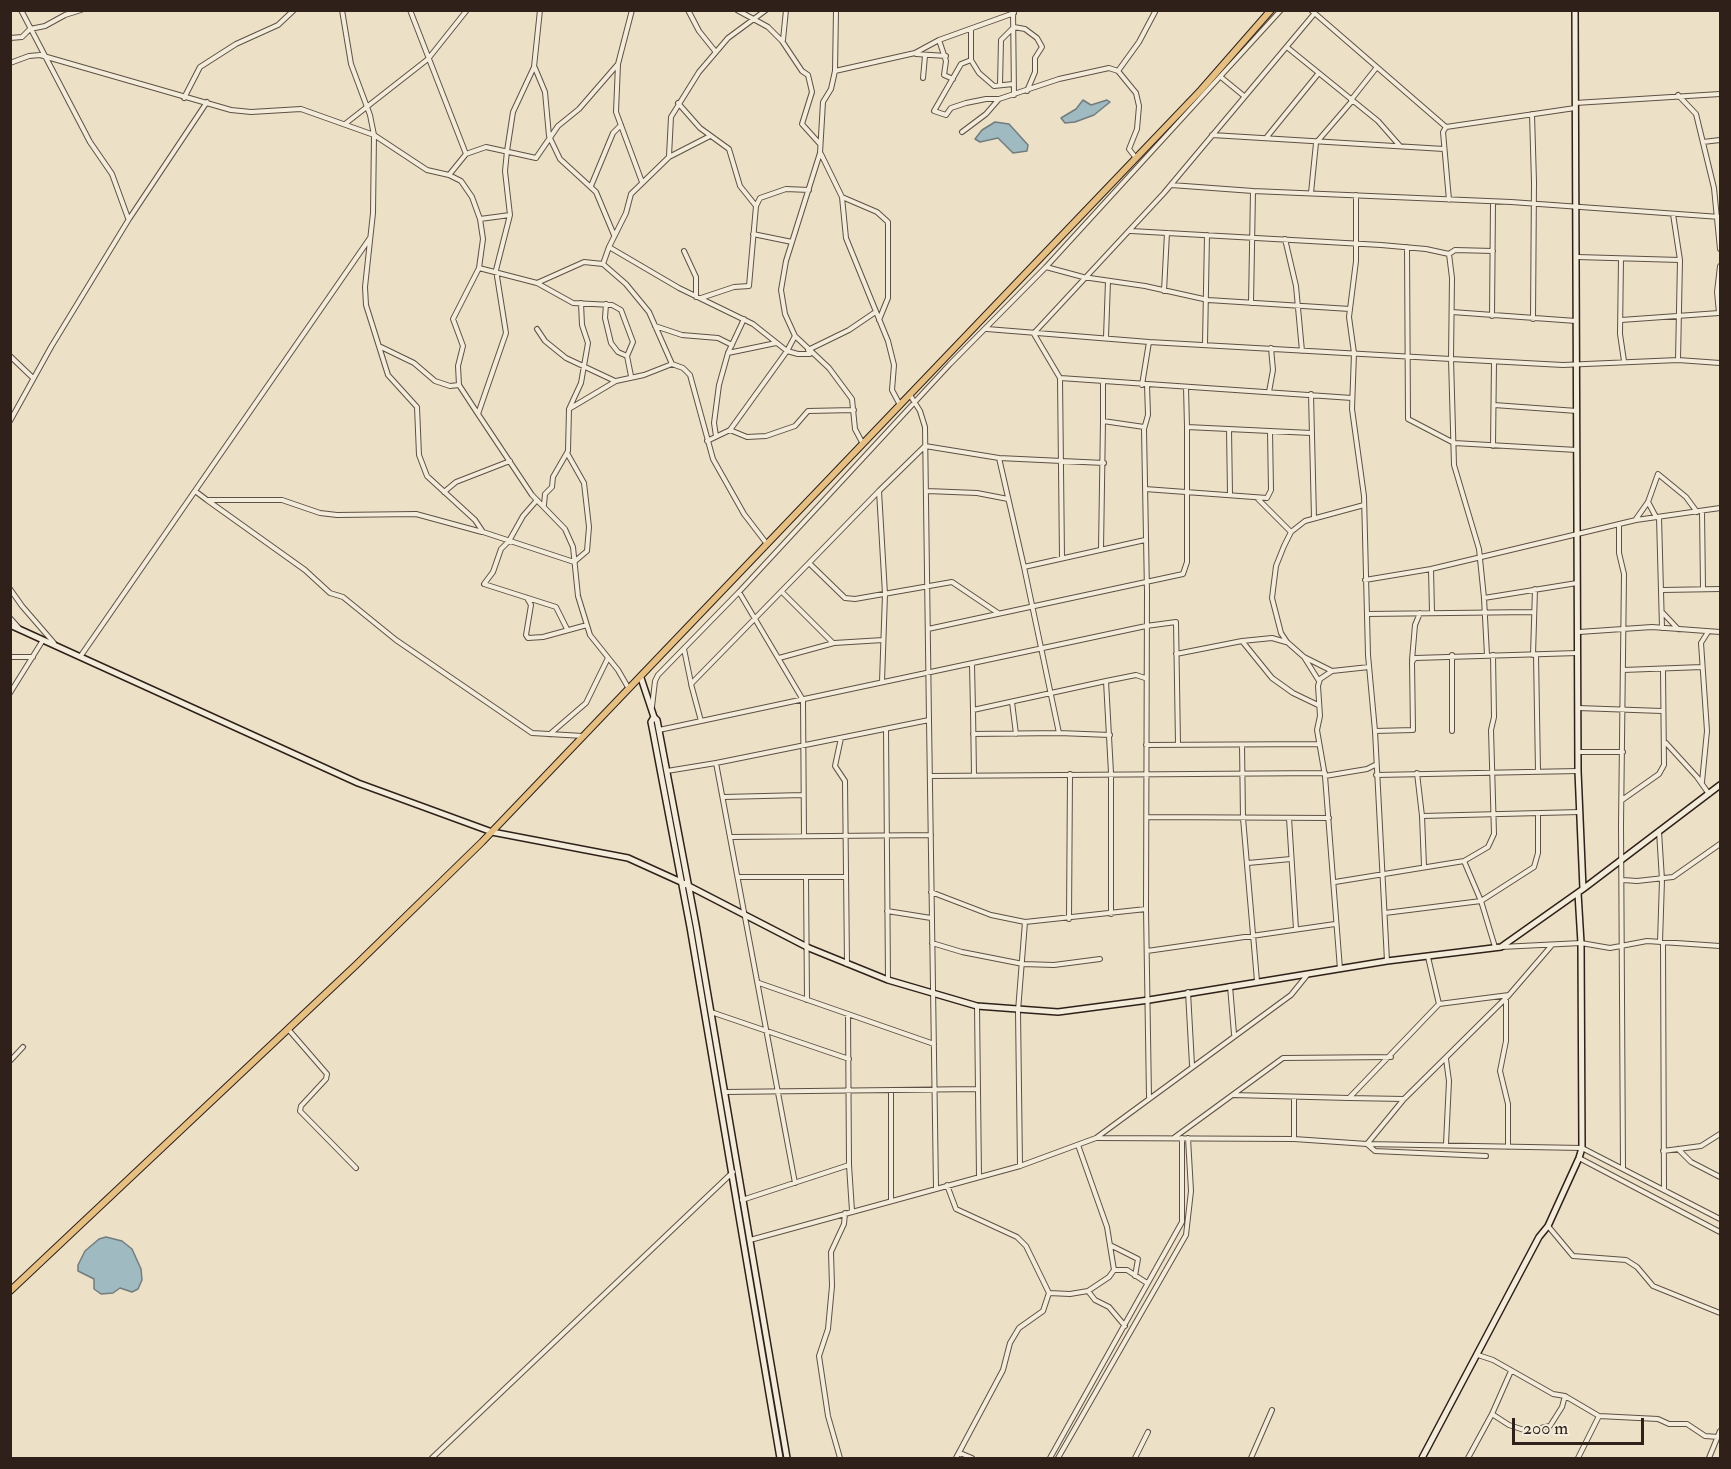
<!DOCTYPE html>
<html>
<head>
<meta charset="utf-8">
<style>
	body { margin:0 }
	#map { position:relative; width:1731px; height:1469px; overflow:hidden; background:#ece1c6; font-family:"IM FELL Double Pica",serif }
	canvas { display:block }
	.frame { position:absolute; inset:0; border:12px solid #30201a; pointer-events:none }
	.scale { position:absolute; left:1512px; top:1418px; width:132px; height:27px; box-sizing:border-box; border:3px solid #30201a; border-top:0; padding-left:8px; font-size:18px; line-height:21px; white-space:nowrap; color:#30201a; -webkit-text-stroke:4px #f3ecda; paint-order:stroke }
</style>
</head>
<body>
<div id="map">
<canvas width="1731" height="1469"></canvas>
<div class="frame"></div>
<div class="scale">200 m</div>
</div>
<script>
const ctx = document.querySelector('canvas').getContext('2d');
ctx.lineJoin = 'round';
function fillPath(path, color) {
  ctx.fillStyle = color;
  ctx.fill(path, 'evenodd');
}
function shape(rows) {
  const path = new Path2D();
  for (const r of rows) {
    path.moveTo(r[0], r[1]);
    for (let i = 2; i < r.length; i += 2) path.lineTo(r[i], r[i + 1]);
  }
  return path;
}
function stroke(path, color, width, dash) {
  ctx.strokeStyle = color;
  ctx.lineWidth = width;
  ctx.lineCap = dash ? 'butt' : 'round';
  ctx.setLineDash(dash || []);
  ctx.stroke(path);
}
const water = shape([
	[1083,100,1091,105,1107,100,1110,102,1094,115,1075,122,1065,123,1061,118,1076,109,1083,100],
	[995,122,1009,124,1028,145,1027,151,1013,153,998,138,980,142,975,139,982,130,995,122],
	[106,1237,122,1241,132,1249,141,1269,142,1280,138,1289,132,1292,120,1288,113,1293,101,1294,94,1289,94,1279,78,1271,78,1265,85,1251,99,1239,106,1237]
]);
fillPath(water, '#9fbac0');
stroke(water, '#737c7e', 1.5);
const street = shape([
	[21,10,90,142,112,174,128,218],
	[342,10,351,64,370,115,374,135,427,170,449,175,461,181,472,197,480,219,510,215],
	[410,10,466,154],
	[540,10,534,67,513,112,507,151,505,171,510,215,496,270,506,333,478,414,532,495,565,529,573,547,578,596,590,635,618,670,629,689],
	[632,10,618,64,616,112,642,182],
	[688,10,699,31,715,51],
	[737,10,768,27,782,41,802,71,808,75,812,92,802,124,820,144],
	[836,10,835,71,831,89,823,102,820,153,786,261,781,290,785,314,795,336,829,368,852,399,855,429,863,444],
	[1013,10,1014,95],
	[1311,10,1446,127],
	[971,29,971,60,979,73,994,86,1013,84],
	[10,38,22,37,30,29,45,26,65,15,81,10],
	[783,40,786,10],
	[939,40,946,61,944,75,953,79],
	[1288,48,1378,121,1400,146],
	[916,54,946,56],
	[971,60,961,64,934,111,946,115,951,108,966,103,986,99,998,99],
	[10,63,29,56,40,55,231,110,251,112,301,109,374,135,373,213,365,287,366,305,388,375,417,407,419,455,427,476,475,520,483,532,574,562,587,551,589,527,584,483,567,453],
	[535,68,545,92,549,136,560,159,596,192,614,235],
	[835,71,915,53,939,40,1014,13],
	[1118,71,1139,42,1156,10],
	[923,78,925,56],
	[1222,78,1244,96],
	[1000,85,1001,40,1014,27,1025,29,1037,38,1042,47,1035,58,1035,72,1027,91],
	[1678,95,1696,114,1714,188,1720,249],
	[184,98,200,67,236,44,278,25,294,10],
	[1351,100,1377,67],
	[678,103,700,128,729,149,740,186,756,206],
	[1575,103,1720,94],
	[1532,114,1534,182,1533,319],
	[345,124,428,59,467,10],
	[962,132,986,114,999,99,1059,79,1109,68,1118,71,1136,93,1139,106,1137,129,1129,149,1136,158],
	[1212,135,1444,149],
	[1266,138,1318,74],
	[1703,142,1720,140],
	[821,154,842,197,877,212,888,222,888,298,879,320],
	[669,156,671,117,699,72,728,38,766,10],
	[449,175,466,154,486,147,536,158,558,126,579,109,618,64],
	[1171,185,1253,191],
	[591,186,613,133,621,125],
	[1311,193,1316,143,1352,101],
	[1356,195,1356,261,1349,317,1354,353,1352,409,1364,496,1368,655,1375,731,1387,961],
	[842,197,846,238,888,341,894,365,892,390,900,405],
	[1449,200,1443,132,1446,127,1575,108],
	[1673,214,1680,260,1678,360],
	[1131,231,1381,245,1426,249,1449,254,1455,250,1493,251],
	[753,234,792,242],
	[1285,239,1296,286,1302,351],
	[609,247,679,288,753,324,787,351,798,354,810,354],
	[1407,247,1408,419,1454,443,1577,450],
	[684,251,696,277,696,297],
	[1577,257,1680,260],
	[1621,259,1620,334,1624,361],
	[1046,267,1083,277,1145,286,1208,300,1350,309],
	[479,268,537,283,573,303,612,305,621,310,633,342,627,356,631,376],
	[537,283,584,262,603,264],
	[1164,291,1167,233],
	[701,298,734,287,749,286,756,206,760,198,786,189,809,190],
	[1251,303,1253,191,1511,202,1720,217],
	[606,304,605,318,611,343,618,352,627,356],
	[1452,312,1576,321],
	[1492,316,1493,202],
	[1621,320,1719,313,1717,292,1720,266],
	[655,326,682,335,718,338,732,345],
	[537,329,545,341,566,358,615,381],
	[987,329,1149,342,1451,359,1452,278,1449,254],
	[1034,333,1164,193,1314,14],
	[1034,334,1060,378,1352,398],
	[1106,337,1108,281],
	[1205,344,1207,235],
	[381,347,414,363,435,381,450,386,459,385],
	[808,350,849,330,874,313],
	[728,353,776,343],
	[10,356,33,378],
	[672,364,649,312,626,284,603,264,609,247,626,213,631,194,669,157,710,136],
	[1060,378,1062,558],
	[1142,385,1149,342],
	[1147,385,1148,415,1144,429,1147,592,1146,909,1149,1097],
	[1186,387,1187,427],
	[1269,392,1273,370,1271,348],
	[1311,394,1314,518],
	[910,395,920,411,925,427,929,720],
	[1494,405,1577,411],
	[569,409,581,383,588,343,582,325,581,303],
	[478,414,459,385,458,366,463,346,453,319,479,268,483,239,480,219],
	[10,421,51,347,129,219,207,102],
	[1103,421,1103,383],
	[1229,429,1230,494],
	[730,430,747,437,766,436,795,426,808,411,854,410],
	[716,436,714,423,719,385,728,353,744,319],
	[707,441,730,430,787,351,795,336],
	[1493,446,1494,362],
	[1145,489,1267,498,1271,490,1270,431],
	[195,491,207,500,282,500,320,513,337,515,416,514,482,532],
	[927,491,977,493,1008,499],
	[444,492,456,482,510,461],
	[1258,499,1291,532],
	[207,500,305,570,330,593,343,597,396,640,532,733,583,736],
	[537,500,523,516,509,541,501,549,493,572,484,584,556,607,567,629],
	[1648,502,1656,517],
	[544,505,545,494,552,487,553,477,568,451,569,409,616,381,644,375,672,364,683,368,690,375,713,459,744,514,767,544],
	[1702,511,1703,588],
	[1659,517,1662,628],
	[1636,519,1648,502,1658,474,1686,497,1697,512],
	[1619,524,1619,553,1624,574,1621,825,1623,1169],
	[1101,549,1103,421,1144,427],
	[809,563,879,491],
	[1024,567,999,458,1104,463],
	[1431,569,1432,612],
	[1365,580,1431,569,1636,520,1720,508],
	[10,589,22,606,54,643],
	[1662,590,1720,589],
	[739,592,803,700,804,836],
	[782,592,833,643],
	[527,598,531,605,526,635,528,638,543,637,587,625],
	[1484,598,1479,549,1454,465,1451,359,1563,365,1678,360,1720,363],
	[1663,613,1678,629],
	[1367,614,1533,612],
	[10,618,19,628],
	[928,629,1183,574,1187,562,1187,427,1311,433],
	[1579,632,1652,627,1720,632],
	[1242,641,1272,638,1286,642],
	[684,649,691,683],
	[1176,654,1242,641,1272,678,1293,693,1318,705],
	[1487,655,1484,598,1577,583],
	[1533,655,1535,589],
	[1536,655,1538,771],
	[10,657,33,657],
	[80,657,370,238],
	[1304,657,1287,642,1281,633,1272,598,1276,566,1284,546,1291,532,1305,521,1364,505],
	[779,658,834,643,883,640],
	[1412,660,1415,625,1420,613],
	[972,665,973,710],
	[1623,670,1702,667],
	[1319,681,1304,657,1332,671],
	[882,682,885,594,879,491,925,446,999,458],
	[10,693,43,640],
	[1012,702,1016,734],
	[652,707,655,681,658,675,739,592,950,364,1046,267,1281,10],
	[1578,708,1662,711],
	[701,721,691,684,809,563,845,598,855,599,952,582,998,613],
	[886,729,888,980],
	[659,730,1146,626,1176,622,1178,744],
	[1375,731,1413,730,1412,662,1415,658,1578,653],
	[1452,731,1452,655],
	[550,734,586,703,608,658],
	[973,734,1059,733],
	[1110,735,1059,733,1024,567,1145,540],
	[841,738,835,766,845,781,847,964],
	[1666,743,1697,777,1709,794],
	[1146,745,1319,744],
	[1242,745,1243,818,1257,981],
	[1578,752,1623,752],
	[667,771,716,763],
	[1417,773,1422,816,1580,812],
	[974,775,973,710,1106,681],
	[1376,775,1578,771],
	[931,776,1325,773],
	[1325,776,1367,769,1375,765],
	[1702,782,1707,731,1701,643,1708,632],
	[724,797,803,795],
	[1622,800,1659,774,1664,765,1663,670],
	[1422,816,1424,866],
	[1147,817,1329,818],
	[1289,818,1296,929],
	[1659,831,1662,880,1660,942],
	[731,837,931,835],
	[1248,863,1291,859],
	[739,877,846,877],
	[806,877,807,1000],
	[1623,880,1637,881,1673,877,1720,844],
	[1335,882,1464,861],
	[931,892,991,915,1025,922,1018,1011,1020,1166],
	[887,911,931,918],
	[1385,913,1481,901,1464,861,1488,847,1494,834,1491,730,1494,717,1493,655],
	[1111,914,1111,773,1106,681,1136,675,1145,678],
	[1069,919,1070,774],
	[1025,922,1146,909],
	[932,943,962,952,1023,964,1054,965,1100,959],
	[1663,943,1664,1190],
	[1495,947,1481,901,1534,867,1538,853,1538,815],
	[1501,947,1581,943,1610,948,1647,941,1720,946],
	[1147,951,1335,924],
	[1428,957,1439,1004,1509,995],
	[1340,969,1325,776,1317,730,1320,716,1318,686,1320,679,1332,671,1369,667],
	[759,983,934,1044],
	[1230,986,1234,1034],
	[1188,992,1192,1065],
	[1506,1000,1506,1041,1500,1071,1508,1104,1508,1147],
	[977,1006,979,1177],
	[711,1012,849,1059],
	[848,1014,849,1165,852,1211],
	[288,1029,327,1074,326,1079,301,1106,300,1111,356,1168],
	[10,1061,23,1047],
	[725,1092,977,1089],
	[1233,1095,1349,1098],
	[1404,1099,1349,1098,1439,1004],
	[1175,1137,1283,1058,1391,1057],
	[1097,1138,1294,1139,1367,1144,1404,1099,1509,995,1552,945],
	[1294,1139,1294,1098],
	[1367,1144,1582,1148,1720,1219],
	[1367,1144,1375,1151,1486,1156],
	[1446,1144,1449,1081,1446,1059],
	[1678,1149,1691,1162,1720,1177],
	[1663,1151,1701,1146,1720,1134],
	[1579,1158,1720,1232],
	[795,1183,716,763,929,720,936,1188],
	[947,1185,956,1209,1017,1237,1026,1246,1049,1293],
	[742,1200,849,1165],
	[891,1201,891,1091],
	[1548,1226,1573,1256,1626,1260,1637,1267,1653,1286,1720,1313],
	[750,1240,1020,1166,1096,1138,1291,995,1308,974],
	[1112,1246,1138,1259,1135,1276],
	[1114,1270,1127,1270,1147,1283],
	[1088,1291,1095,1300,1109,1307,1125,1326],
	[1478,1355,1493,1360,1553,1394,1565,1396,1599,1416,1578,1458],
	[1511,1371,1492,1414,1509,1425,1527,1431,1550,1426,1562,1407,1565,1396],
	[1599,1416,1658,1419,1669,1424,1687,1424,1705,1436,1718,1437],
	[960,1453,972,1458],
	[432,1458,733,1172],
	[840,1458,828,1416,819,1356,828,1329,832,1286,831,1252,844,1224,845,1213],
	[956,1458,1003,1370,1010,1343,1019,1328,1043,1311,1049,1293,1070,1294,1088,1291,1109,1277,1114,1270,1107,1227,1078,1145],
	[1050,1458,1182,1222,1182,1138],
	[1058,1458,1186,1235,1191,1191,1188,1138],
	[1135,1458,1148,1432],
	[1251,1458,1272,1410],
	[1468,1458,1492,1414],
	[1709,1458,1720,1431]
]);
const secondary = shape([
	[10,625,358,783,492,832,628,858,681,882,809,948,888,980,977,1006,1058,1012,1149,1000,1387,961,1501,947,1583,889,1578,771,1575,10],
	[641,678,654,717,657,720,696,925,787,1458],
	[654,717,651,722,653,732,690,927,780,1458],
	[1583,889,1720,785],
	[1422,1458,1539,1237,1548,1226,1579,1158,1582,1148,1581,943,1578,893]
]);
const primary = shape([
	[10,1291,356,965,482,842,1201,90,1271,10]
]);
stroke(street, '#5f5045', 6);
stroke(secondary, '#30201a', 8);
stroke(primary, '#30201a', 8);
stroke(street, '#f3ecda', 4);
stroke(secondary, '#f3ecda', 5);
stroke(primary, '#e6c083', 6);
</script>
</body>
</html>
